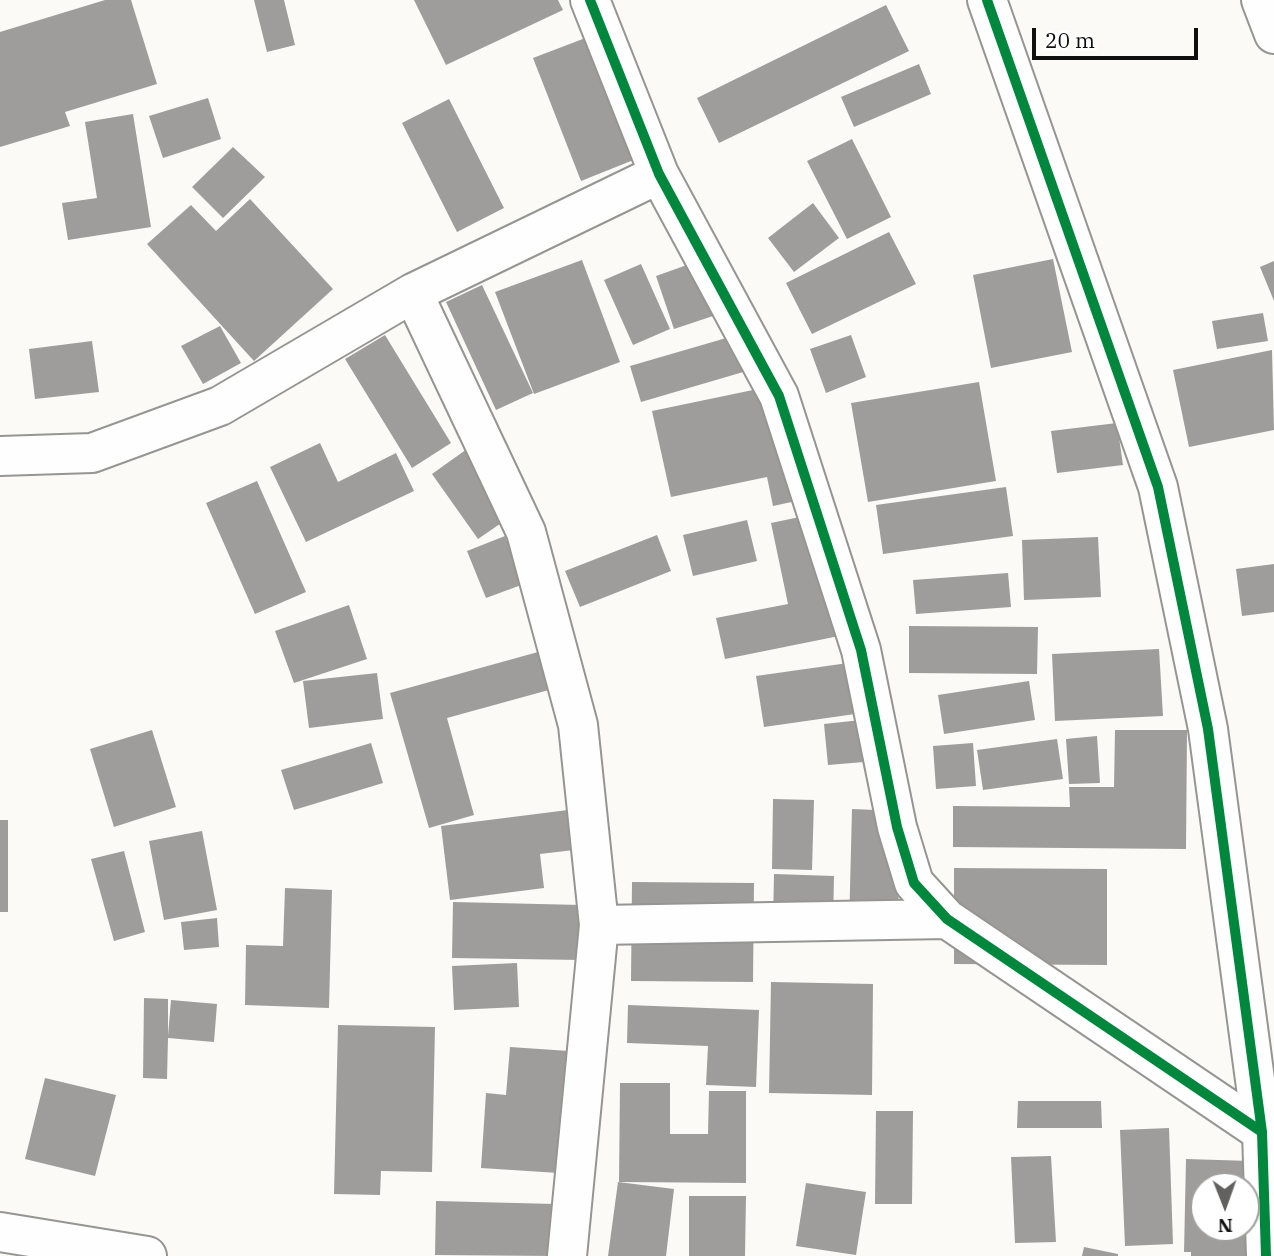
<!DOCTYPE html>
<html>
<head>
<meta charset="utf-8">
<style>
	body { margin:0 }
	#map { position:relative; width:1274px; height:1256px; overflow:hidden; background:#fbfaf6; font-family:"IBM Plex Serif",serif }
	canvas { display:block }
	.north { position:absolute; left:1190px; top:1172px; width:70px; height:70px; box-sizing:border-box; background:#fff; border:2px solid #9f9f9f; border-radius:50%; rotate:179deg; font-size:19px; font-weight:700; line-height:28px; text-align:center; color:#0f0f0f }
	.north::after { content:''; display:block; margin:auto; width:24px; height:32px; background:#626160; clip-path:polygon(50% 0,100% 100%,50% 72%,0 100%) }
	.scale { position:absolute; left:1032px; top:28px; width:166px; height:32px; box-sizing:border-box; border:4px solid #0f0f0f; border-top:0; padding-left:9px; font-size:21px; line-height:24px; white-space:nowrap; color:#0f0f0f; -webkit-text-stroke:5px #fff; paint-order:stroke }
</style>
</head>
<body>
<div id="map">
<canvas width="1274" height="1256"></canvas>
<div class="north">N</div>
<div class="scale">20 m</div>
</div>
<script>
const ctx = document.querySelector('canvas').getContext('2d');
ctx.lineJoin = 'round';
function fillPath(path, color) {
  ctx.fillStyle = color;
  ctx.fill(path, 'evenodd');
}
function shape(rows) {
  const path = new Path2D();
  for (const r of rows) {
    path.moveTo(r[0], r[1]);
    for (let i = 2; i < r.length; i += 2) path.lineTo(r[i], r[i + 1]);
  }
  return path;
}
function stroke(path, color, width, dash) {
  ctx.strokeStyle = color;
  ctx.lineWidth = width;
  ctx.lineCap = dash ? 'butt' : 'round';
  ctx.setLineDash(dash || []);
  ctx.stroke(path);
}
fillPath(shape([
	[105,0,131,0,157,84,65,112,70,126,0,147,0,32],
	[254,0,284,0,295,45,267,52],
	[414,0,558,0,563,10,446,65],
	[886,5,909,51,719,143,697,98],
	[588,37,636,159,581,181,533,58],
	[919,64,931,94,854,127,841,97],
	[208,98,221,139,163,158,149,116],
	[449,99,504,208,457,232,402,123],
	[133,114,151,227,68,240,62,203,97,198,85,122],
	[852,139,891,217,847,239,807,161],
	[233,147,265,177,223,218,192,187],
	[250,199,333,289,254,361,147,244,191,205,216,231],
	[813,203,839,238,794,272,768,238],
	[889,232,916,284,812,334,786,283],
	[1053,259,1072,352,991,368,973,275],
	[582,260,620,362,534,394,495,292],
	[701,260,719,314,674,329,656,276],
	[1274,261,1274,301,1260,267],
	[641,264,670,329,633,345,604,280],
	[482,285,533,393,496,410,446,302],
	[1263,313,1268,341,1217,349,1212,321],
	[220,326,241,363,203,384,181,346],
	[740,334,750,370,641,402,630,366],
	[385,335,451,443,412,468,345,359],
	[851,335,866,377,826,393,810,349],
	[92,341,99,392,35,399,29,349],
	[1272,350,1274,430,1189,447,1173,370],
	[979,382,996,481,868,502,851,403],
	[777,385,801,500,773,506,767,477,671,497,652,411],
	[1117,423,1123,465,1057,473,1051,431],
	[320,443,338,482,396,453,414,491,306,542,270,467],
	[467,449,513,515,478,539,432,474],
	[257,481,306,592,255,614,206,503],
	[1006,487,1013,536,883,554,876,505],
	[814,514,839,636,725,659,716,618,788,604,771,523],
	[747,520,757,561,693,576,683,535],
	[657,535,671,571,580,607,565,571],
	[505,536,524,584,486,598,467,551],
	[1098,537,1101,597,1024,600,1022,540],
	[1274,564,1274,612,1242,616,1236,569],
	[1008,573,1011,607,916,614,913,580],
	[349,605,367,659,294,683,275,631],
	[909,626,1038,627,1037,674,909,673],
	[556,647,567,685,447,718,474,815,429,828,390,693],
	[1159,649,1163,716,1055,721,1052,654],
	[848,663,855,714,764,727,756,676],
	[377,673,383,719,309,728,303,681],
	[1029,681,1035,720,944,734,938,695],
	[861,720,864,762,828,765,824,724],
	[152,730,176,807,114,827,90,749],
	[1115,730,1187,730,1186,849,953,847,953,806,1070,807,1069,787,1114,787],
	[1097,736,1100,783,1069,784,1066,739],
	[1057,739,1063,779,983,790,977,750],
	[371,743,383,783,294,810,281,770],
	[973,743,976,786,936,789,933,746],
	[773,799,814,800,812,870,772,869],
	[852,809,900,811,898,929,849,928],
	[568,810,574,850,540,854,544,888,450,900,441,826],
	[0,820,8,820,8,912,0,912],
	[202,831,217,910,164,920,149,841],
	[124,851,145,932,114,941,91,859],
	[954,868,1107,869,1107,965,954,964],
	[774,874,834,876,833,924,773,922],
	[632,882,754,883,753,982,631,981],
	[285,888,332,890,329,1008,245,1005,246,945,283,946],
	[453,902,582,905,581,960,452,958],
	[217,918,219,947,184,950,181,922],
	[517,963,519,1007,454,1010,452,966],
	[771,982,873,984,872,1095,769,1093],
	[144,998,168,999,168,1036,171,1000,217,1004,214,1042,168,1038,167,1079,143,1078],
	[628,1005,759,1010,756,1087,706,1085,708,1046,627,1043],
	[338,1025,435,1027,432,1172,381,1171,380,1195,334,1194],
	[510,1047,584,1052,574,1174,481,1168,486,1093,506,1095],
	[45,1078,116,1095,95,1176,25,1159],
	[620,1083,670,1083,670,1134,708,1134,709,1091,746,1091,746,1183,619,1182],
	[1018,1101,1101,1101,1102,1128,1017,1128],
	[876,1111,913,1111,912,1204,875,1204],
	[1169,1128,1173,1244,1125,1246,1120,1130],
	[1051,1156,1056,1242,1015,1243,1011,1157],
	[1186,1159,1251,1161,1250,1256,1191,1256,1191,1252,1184,1252],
	[1204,1186,1246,1186,1246,1228,1204,1228],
	[618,1182,674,1189,666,1256,608,1256],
	[806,1183,866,1192,856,1255,796,1246],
	[689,1196,746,1196,745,1256,689,1256],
	[436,1201,555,1204,554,1256,435,1255],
	[1084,1247,1118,1254,1118,1256,1082,1256]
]), '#9f9d9b');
const minor = shape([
	[590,0,659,174,779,396,861,650,897,827,914,883,947,919,1262,1132],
	[987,0,1158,487,1208,729,1262,1132,1266,1256],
	[1261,0,1274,34],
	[413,293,526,532,578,725,599,925,567,1256],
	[0,456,92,453,220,406,413,293,659,174],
	[599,925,947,919],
	[0,1232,147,1256]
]);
stroke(minor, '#959593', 42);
stroke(minor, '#fefefe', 38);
stroke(shape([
	[590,0,659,174,779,396,861,650,897,827,914,883,947,919,1262,1132],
	[987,0,1158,487,1208,729,1262,1132,1266,1256]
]), '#00873e', 10);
</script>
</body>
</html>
